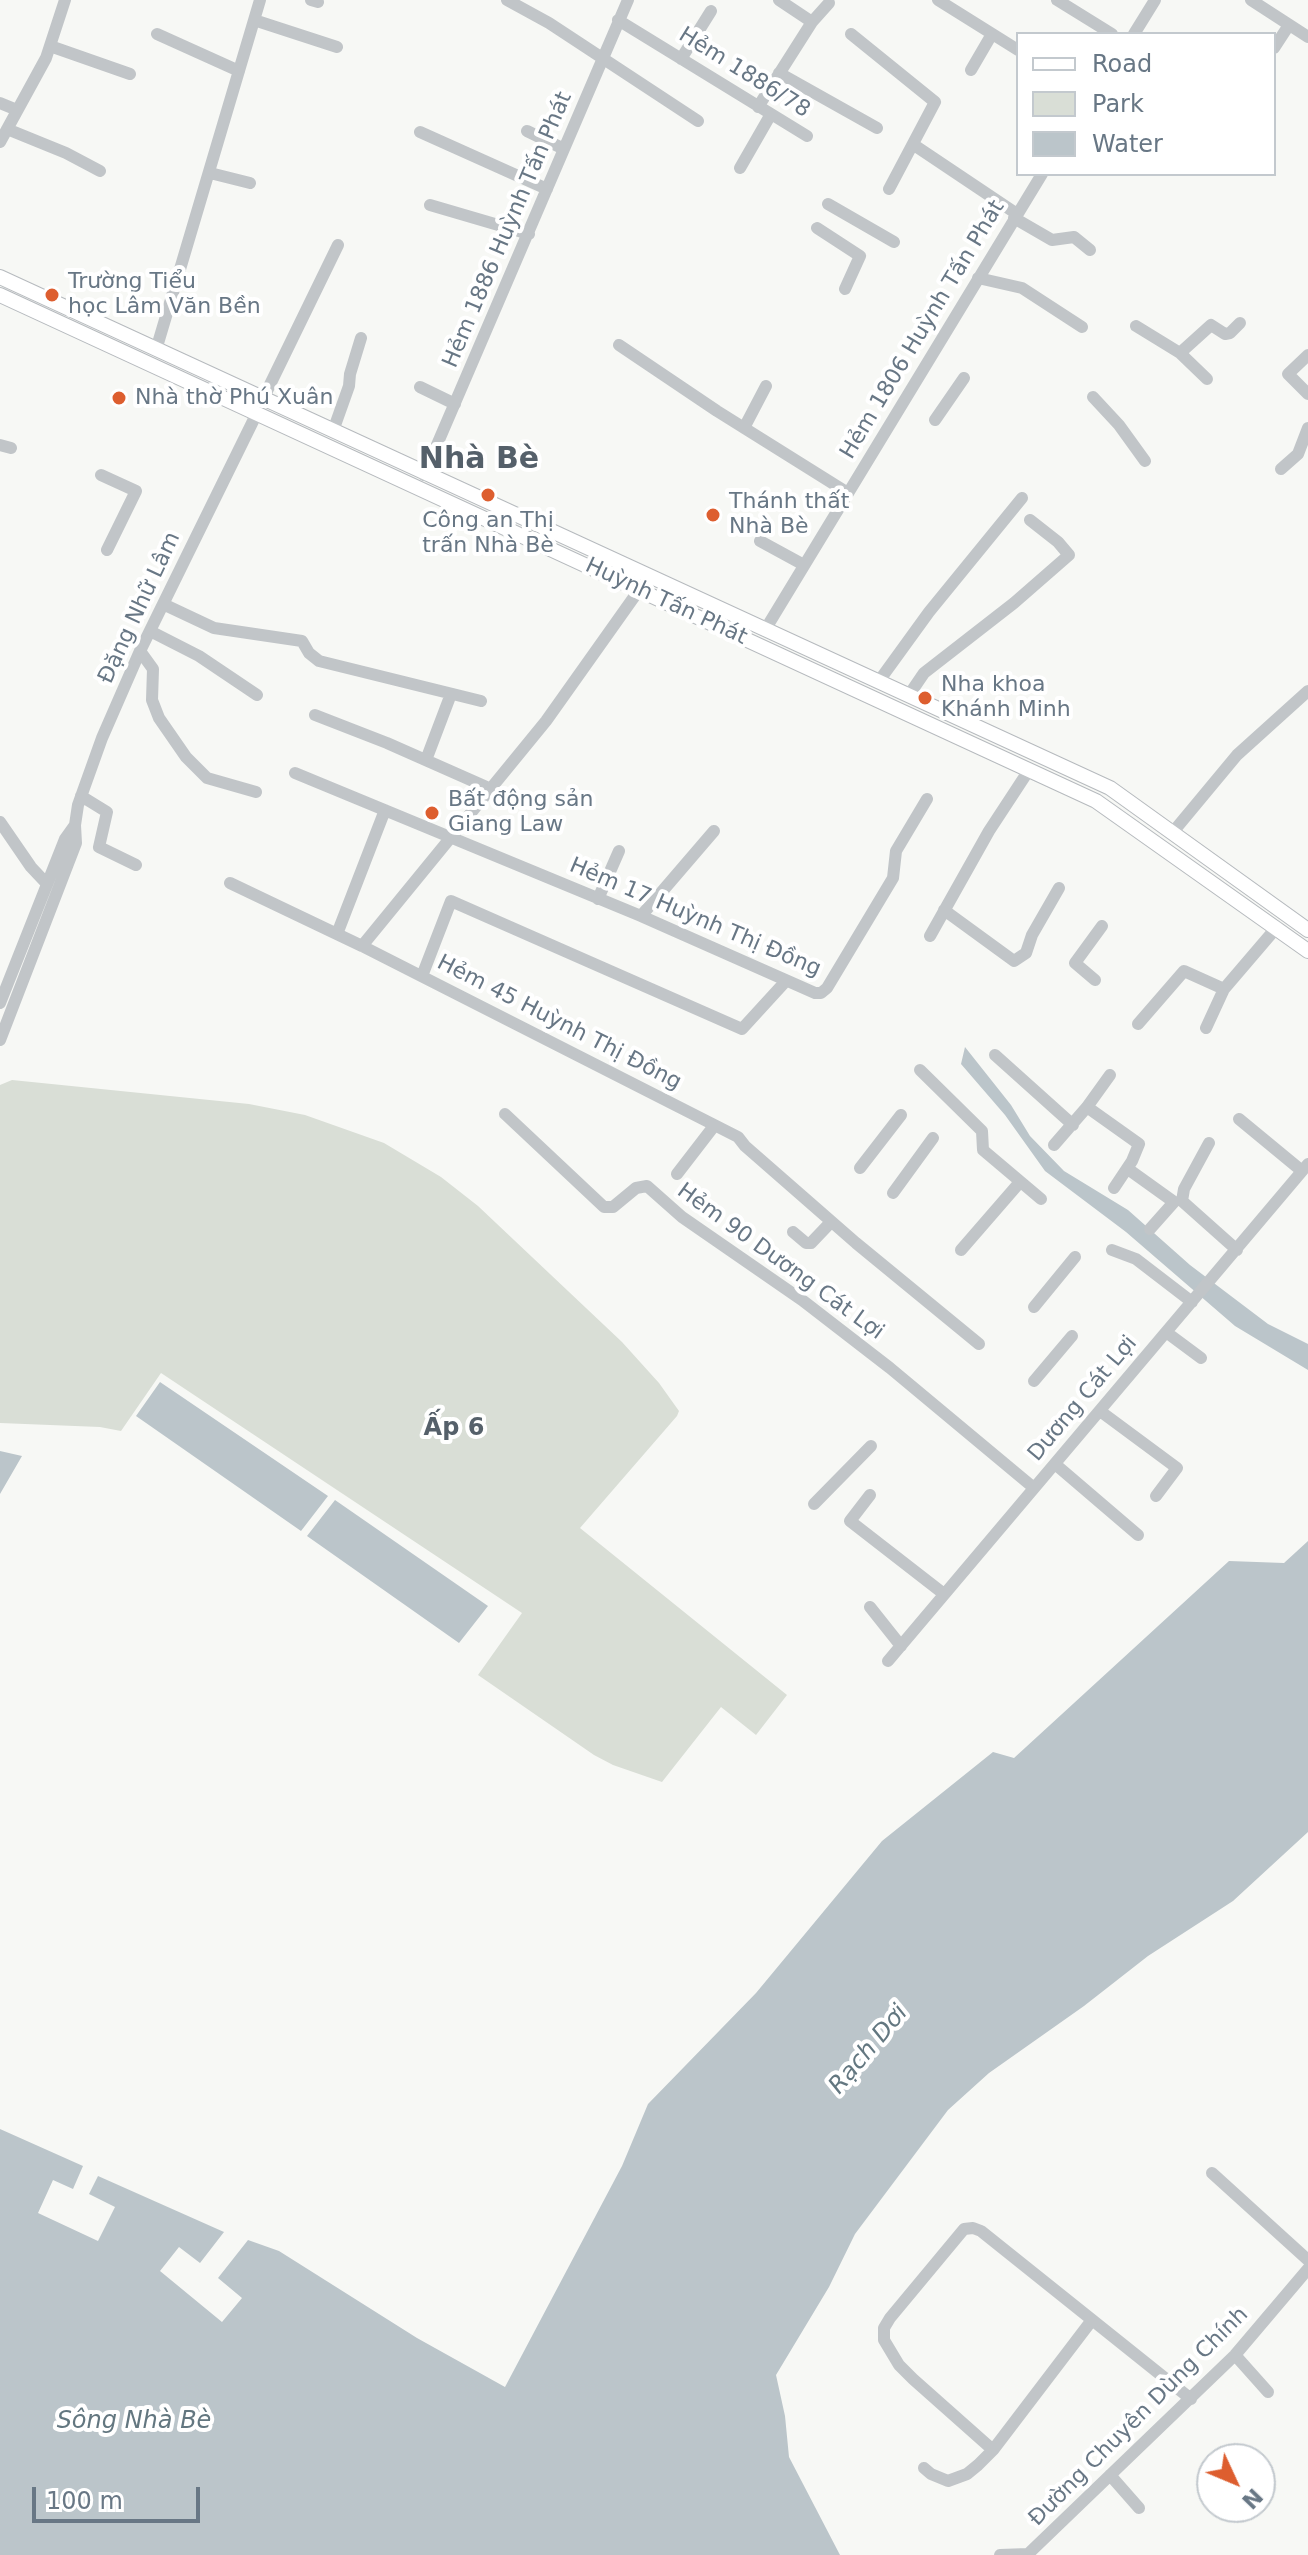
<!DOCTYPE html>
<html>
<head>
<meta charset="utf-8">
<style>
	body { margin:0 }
	#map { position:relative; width:1308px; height:2555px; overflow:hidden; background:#f7f8f5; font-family:"DejaVu Sans",sans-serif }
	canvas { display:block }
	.legend { position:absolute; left:1016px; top:32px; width:260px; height:144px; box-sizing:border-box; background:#fff; border:2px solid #c3c9ce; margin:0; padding:10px 14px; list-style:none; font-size:24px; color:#687785 }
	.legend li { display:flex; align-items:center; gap:16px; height:40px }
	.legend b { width:40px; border:2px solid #c3c9ce }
	.north { position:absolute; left:1196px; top:2443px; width:80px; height:80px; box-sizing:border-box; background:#fff; border:2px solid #c3c9ce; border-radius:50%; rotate:134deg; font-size:22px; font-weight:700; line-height:32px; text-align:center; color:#687785 }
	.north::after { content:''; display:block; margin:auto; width:28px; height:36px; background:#dd5e2f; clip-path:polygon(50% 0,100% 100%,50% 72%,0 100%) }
	.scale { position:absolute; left:32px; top:2487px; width:168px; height:36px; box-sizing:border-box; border:4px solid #687785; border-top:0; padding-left:10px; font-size:24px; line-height:28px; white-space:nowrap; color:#687785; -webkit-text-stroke:6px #fff; paint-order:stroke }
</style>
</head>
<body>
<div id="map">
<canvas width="1308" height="2555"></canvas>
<ul class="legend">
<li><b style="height:10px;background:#fff"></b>Road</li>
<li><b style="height:22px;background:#d9ded6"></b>Park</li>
<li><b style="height:22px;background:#bbc5ca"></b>Water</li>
</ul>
<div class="north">N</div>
<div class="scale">100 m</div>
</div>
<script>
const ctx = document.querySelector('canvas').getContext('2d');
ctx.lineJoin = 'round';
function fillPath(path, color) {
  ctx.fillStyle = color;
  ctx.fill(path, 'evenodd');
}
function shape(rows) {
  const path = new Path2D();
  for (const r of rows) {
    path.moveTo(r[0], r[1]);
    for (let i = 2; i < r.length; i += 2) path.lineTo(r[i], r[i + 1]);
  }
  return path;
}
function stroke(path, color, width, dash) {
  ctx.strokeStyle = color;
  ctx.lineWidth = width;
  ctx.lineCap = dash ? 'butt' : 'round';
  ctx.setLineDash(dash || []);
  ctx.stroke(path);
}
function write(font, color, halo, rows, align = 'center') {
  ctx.font = font + ' "DejaVu Sans",sans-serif';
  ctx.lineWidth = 8;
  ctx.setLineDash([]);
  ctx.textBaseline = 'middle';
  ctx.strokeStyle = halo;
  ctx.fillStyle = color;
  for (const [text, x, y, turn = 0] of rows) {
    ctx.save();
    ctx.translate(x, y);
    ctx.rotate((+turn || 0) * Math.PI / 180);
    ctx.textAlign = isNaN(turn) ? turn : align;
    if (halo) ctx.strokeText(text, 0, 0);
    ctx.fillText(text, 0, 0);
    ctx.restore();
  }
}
fillPath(shape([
	[12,1080,249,1104,305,1115,384,1143,441,1177,478,1206,622,1342,659,1383,679,1411,677,1416,580,1528,787,1695,756,1735,721,1707,662,1782,613,1765,594,1755,478,1675,522,1613,161,1373,121,1431,100,1427,0,1423,0,1085]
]), '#d9ded6');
fillPath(shape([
	[965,1047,1011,1105,1030,1136,1064,1171,1128,1210,1190,1265,1268,1324,1308,1344,1308,1370,1235,1326,1126,1232,1045,1171,1005,1115,961,1064],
	[160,1382,328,1496,301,1531,136,1416],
	[0,1451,22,1456,0,1494],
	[335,1500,488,1606,459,1643,307,1536],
	[1308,1541,1308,1832,1233,1901,1148,1956,1084,2006,989,2073,948,2110,855,2234,829,2287,776,2375,785,2416,789,2457,840,2555,0,2555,0,2129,83,2166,73,2189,53,2180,38,2213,98,2241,115,2207,89,2194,98,2176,224,2232,200,2263,179,2247,160,2271,222,2322,242,2298,218,2278,248,2240,279,2251,417,2338,505,2387,622,2166,648,2104,756,1993,882,1841,993,1752,1014,1758,1229,1561,1284,1563]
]), '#bbc5ca');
const major = shape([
	[0,277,1110,788,1308,930],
	[0,295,1096,801,1308,951]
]);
stroke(major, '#b6babe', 16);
stroke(shape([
	[311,0,318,2],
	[507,0,549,23,698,121],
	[779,0,812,22],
	[938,0,1018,50],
	[1057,0,1112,34],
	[1251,0,1308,37],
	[254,20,337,47],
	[618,20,807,136],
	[157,34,239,71],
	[851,34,935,102,889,189],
	[1134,34,1155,0],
	[50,46,130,74],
	[1274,48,1289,25],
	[681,59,711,11],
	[971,70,992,34],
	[779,73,877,128],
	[0,103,17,110],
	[758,107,812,22,829,3],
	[7,129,66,153,100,171],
	[527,131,564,149],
	[420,132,547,189],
	[0,142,46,58,65,0],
	[914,145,1017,214],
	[740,168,771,114],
	[210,173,250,183],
	[828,204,894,242],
	[430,205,529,234],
	[1014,218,1052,240,1074,237,1090,250],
	[817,228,860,256,845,289],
	[978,278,1022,288,1082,327],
	[1136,326,1180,353],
	[619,345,717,411,848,493],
	[156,350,260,0],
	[1308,355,1288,374,1308,394],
	[1207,379,1180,353,1211,325,1225,334,1230,333,1240,323],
	[420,387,455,404],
	[1093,397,1119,425,1145,461],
	[263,399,338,245],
	[935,420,964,378],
	[744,428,766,386],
	[333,431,349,386,350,374,361,338],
	[0,445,11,448],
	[1281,469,1298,454,1308,428],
	[101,475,136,491,107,550],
	[424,475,628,0],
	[760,541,804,565],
	[163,604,214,628,302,641,309,653,319,661,481,701],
	[765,630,1042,174],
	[150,631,199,656,257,695],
	[140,651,153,669,152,700,159,718,186,757,207,778,256,792],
	[879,681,929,612,1022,498],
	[909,695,924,673,1014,603,1069,555,1058,542,1030,520],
	[315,715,387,743,491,789],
	[426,760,451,694],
	[295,773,641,916,815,993,821,993,827,988,893,878,896,851,927,799],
	[81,796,107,812,99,847,136,865],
	[0,822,31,867,47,884],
	[1173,832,1237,755,1308,691],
	[230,883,362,946,738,1137,745,1146,856,1243,979,1344],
	[598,899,619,851],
	[944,910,1014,961,1026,953,1032,935,1059,888],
	[641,916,714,831],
	[337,934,385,810],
	[930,936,989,831,1029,770],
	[362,946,546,721,639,590,646,575],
	[422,976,451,901,742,1029,785,982],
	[1095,980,1075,963,1102,926],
	[0,1003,65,839,75,825],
	[1138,1024,1184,971,1224,989,1277,927],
	[1206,1028,1224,989],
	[0,1040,76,843,75,825,78,805,102,738,140,651,256,415],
	[995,1055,1073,1125],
	[920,1070,982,1131,983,1150,1041,1199],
	[1087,1107,1139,1144,1132,1161,1114,1188],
	[505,1114,604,1207,613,1207,636,1188,647,1186,682,1217,802,1300,890,1368,1034,1488],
	[1239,1119,1302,1171],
	[1209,1143,1184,1189,1182,1201,1237,1250],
	[1054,1145,1087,1107,1110,1075],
	[860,1168,901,1115],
	[1128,1169,1174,1202,1150,1229],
	[677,1174,714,1126],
	[893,1193,933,1138],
	[793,1232,806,1243,811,1243,831,1222],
	[961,1250,1020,1182],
	[1112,1250,1136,1259,1192,1302],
	[1034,1307,1075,1257],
	[1166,1332,1201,1358],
	[1034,1381,1072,1336],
	[1100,1411,1177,1468,1156,1496],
	[1055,1464,1138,1535],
	[870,1495,850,1521,944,1594],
	[814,1504,871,1446],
	[870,1607,901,1646],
	[888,1661,1308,1164],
	[1212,2173,1308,2260],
	[1235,2355,1268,2392],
	[993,2450,913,2379,899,2365,884,2340,884,2328,890,2318,964,2229,973,2228,981,2231,1191,2399],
	[924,2468,931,2474,948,2481,967,2474,978,2465,993,2450,1092,2320],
	[1110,2475,1139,2508],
	[1000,2555,1028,2554],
	[1027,2555,1235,2355,1308,2269]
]), '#c1c5c8', 12);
stroke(major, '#fff', 14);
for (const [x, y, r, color] of [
	[52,295,8,"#dd5e2f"],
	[119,398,8,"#dd5e2f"],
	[488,495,8,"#dd5e2f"],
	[713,515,8,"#dd5e2f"],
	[925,698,8,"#dd5e2f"],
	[432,813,8,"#dd5e2f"]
]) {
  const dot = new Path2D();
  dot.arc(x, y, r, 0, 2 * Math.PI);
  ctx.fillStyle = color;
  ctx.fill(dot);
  stroke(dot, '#fff', 3);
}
write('22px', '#687785', '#fff', [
	["Hẻm 1886/78",744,73,32],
	["Hẻm 1886 Huỳnh Tấn Phát",508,230,-67],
	["Hẻm 1806 Huỳnh Tấn Phát",923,330,-59],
	["Huỳnh Tấn Phát",666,602,25],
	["Đặng Nhữ Lâm",140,608,-65],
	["Hẻm 17 Huỳnh Thị Đồng",695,918,23],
	["Hẻm 45 Huỳnh Thị Đồng",559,1023,27],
	["Hẻm 90 Dương Cát Lợi",780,1262,36],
	["Dương Cát Lợi",1083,1399,-50],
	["Đường Chuyên Dùng Chính",1139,2417,-45]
]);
write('22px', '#687785', '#fff', [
	["Trường Tiểu",68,282],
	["học Lâm Văn Bền",68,307],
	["Nhà thờ Phú Xuân",135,398],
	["Thánh thất",729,502],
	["Nhà Bè",729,527],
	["Công an Thị",488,521,"center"],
	["trấn Nhà Bè",488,546,"center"],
	["Nha khoa",941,685],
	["Khánh Minh",941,710],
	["Bất động sản",448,800],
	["Giang Law",448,825]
], 'left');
write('bold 24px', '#55606a', '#fff', [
	["Ấp 6",454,1429]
]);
write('italic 24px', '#637780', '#fff', [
	["Rạch Dơi",869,2050,-50],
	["Sông Nhà Bè",134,2422]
]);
write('bold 30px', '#55606a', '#fff', [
	["Nhà Bè",479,460]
]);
</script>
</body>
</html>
